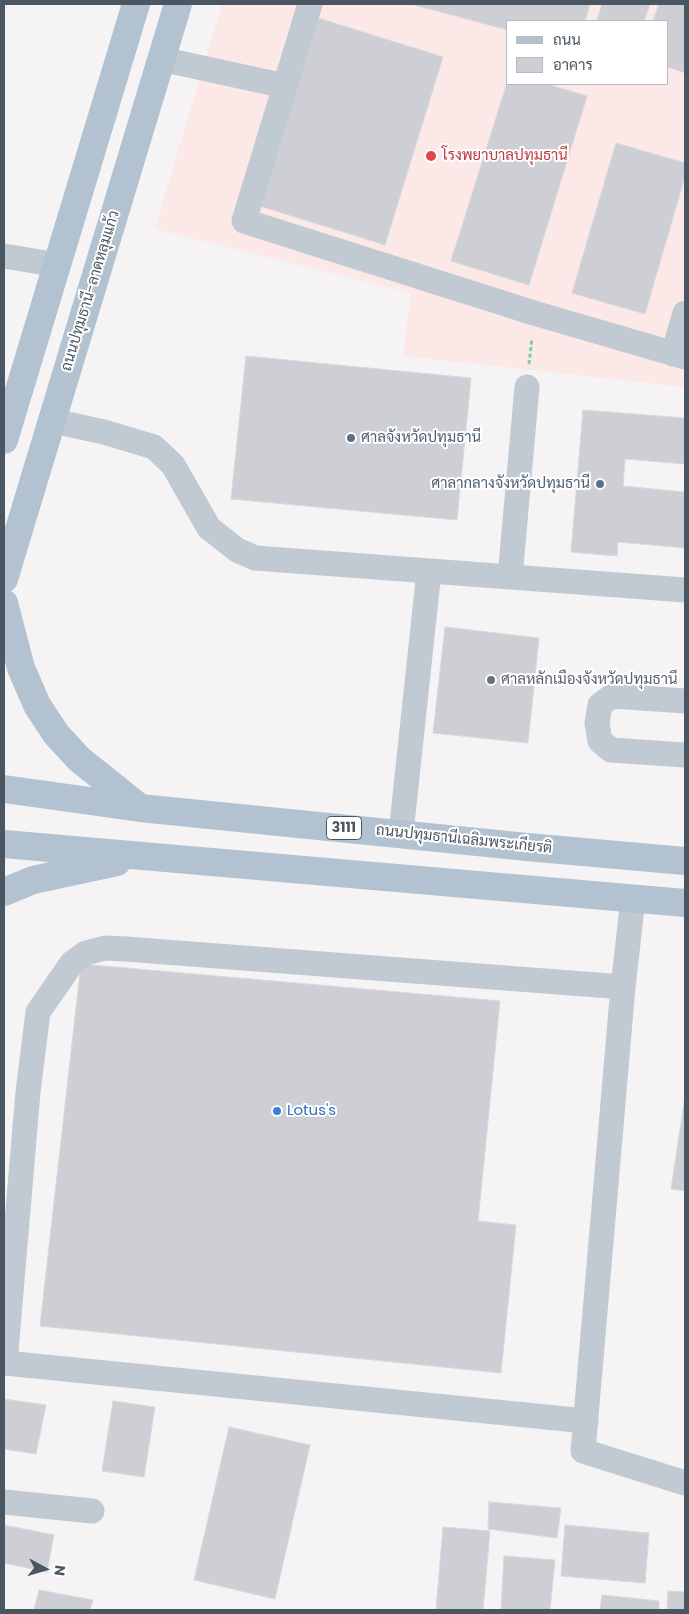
<!DOCTYPE html>
<html>
<head>
<meta charset="utf-8">
<style>
	body { margin:0 }
	#map { position:relative; width:689px; height:1614px; overflow:hidden; background:#f5f3f3; font-family:Poppins,Sarabun,sans-serif }
	canvas { display:block }
	.frame { position:absolute; inset:0; border:5px solid #4a5661; pointer-events:none }
	.legend { position:absolute; left:506px; top:20px; width:162px; height:65px; box-sizing:border-box; background:#fff; border:1px solid #b7bbc0; margin:0; padding:6px 9px; list-style:none; font-size:15px; color:#4a5661 }
	.legend li { display:flex; align-items:center; gap:10px; height:25px }
	.legend b { width:25px; border:1px solid #b7bbc0 }
	.north { position:absolute; left:20px; top:1544px; width:50px; height:50px; -webkit-text-stroke:4px #fff; paint-order:stroke; rotate:96deg; font-size:14px; font-weight:700; line-height:20px; text-align:center; color:#4a5661 }
	.north::after { content:''; display:block; margin:auto; width:18px; height:22px; background:#4a5661; clip-path:polygon(50% 0,100% 100%,50% 72%,0 100%) }
</style>
</head>
<body>
<div id="map">
<canvas width="689" height="1614"></canvas>
<div class="frame"></div>
<ul class="legend">
<li><b style="height:6px;background:#b3c2d1"></b>ถนน</li>
<li><b style="height:14px;background:#cdcfd5"></b>อาคาร</li>
</ul>
<div class="north">N</div>
</div>
<script>
const ctx = document.querySelector('canvas').getContext('2d');
ctx.lineJoin = 'round';
function fillPath(path, color) {
  ctx.fillStyle = color;
  ctx.fill(path, 'evenodd');
}
function shape(rows) {
  const path = new Path2D();
  for (const r of rows) {
    path.moveTo(r[0], r[1]);
    for (let i = 2; i < r.length; i += 2) path.lineTo(r[i], r[i + 1]);
  }
  return path;
}
function stroke(path, color, width, dash) {
  ctx.strokeStyle = color;
  ctx.lineWidth = width;
  ctx.lineCap = dash ? 'butt' : 'round';
  ctx.setLineDash(dash || []);
  ctx.stroke(path);
}
function write(font, color, halo, rows, align = 'center') {
  ctx.font = font + ' Poppins,Sarabun,sans-serif';
  ctx.lineWidth = 4;
  ctx.setLineDash([]);
  ctx.textBaseline = 'middle';
  ctx.strokeStyle = halo;
  ctx.fillStyle = color;
  for (const [text, x, y, turn = 0] of rows) {
    ctx.save();
    ctx.translate(x, y);
    ctx.rotate((+turn || 0) * Math.PI / 180);
    ctx.textAlign = isNaN(turn) ? turn : align;
    if (halo) ctx.strokeText(text, 0, 0);
    ctx.fillText(text, 0, 0);
    ctx.restore();
  }
}
fillPath(shape([
	[222,4,685,4,685,387,403,356,411,293,155,229],
	[508,21,668,21,668,84,508,84]
]), '#fce8e6');
const building = shape([
	[411,4,590,4,585,21,508,21,508,30,411,4],
	[602,4,650,4,644,21,597,21,602,4],
	[659,4,685,4,685,73,668,67,668,21,653,21,659,4],
	[318,18,443,57,385,245,260,206,318,18],
	[508,80,508,84,547,84,587,96,529,285,451,261,508,80],
	[616,143,685,163,685,176,645,314,572,293,616,143],
	[246,356,471,378,457,520,231,499,246,356],
	[583,410,685,418,685,464,625,459,623,486,684,492,685,481,685,548,618,542,617,556,571,552,583,410],
	[445,627,539,638,528,743,433,733,445,627],
	[81,964,500,1001,478,1221,516,1225,501,1373,40,1326,81,964],
	[685,1096,685,1191,671,1189,685,1096],
	[4,1399,46,1405,36,1454,4,1449,4,1399],
	[113,1401,155,1407,144,1477,102,1471,113,1401],
	[229,1427,310,1445,275,1599,194,1580,229,1427],
	[489,1502,561,1508,557,1538,488,1529,489,1502],
	[4,1525,54,1535,47,1572,4,1563,4,1525],
	[565,1525,649,1533,645,1583,561,1576,565,1525],
	[443,1527,490,1531,483,1610,436,1610,443,1527],
	[504,1556,555,1560,550,1610,501,1610,504,1556],
	[39,1590,93,1600,90,1610,34,1610,39,1590],
	[668,1591,685,1592,685,1610,667,1610,668,1591],
	[602,1595,659,1601,659,1610,600,1610,602,1595]
]);
fillPath(building, '#cdcfd5');
stroke(building, '#d7d9de', 1);
stroke(shape([
	[529,364,532,338]
]), '#7ad0a6', 3, [4, 2.5]);
stroke(shape([
	[310,4,244,221,534,313,685,357],
	[161,59,285,86],
	[4,256,58,265],
	[673,354,685,313],
	[53,421,104,432,154,447,173,465,209,528,237,550,255,558,685,590],
	[510,577,527,387],
	[685,701,612,696,600,705,597,723,600,741,611,750,685,755],
	[401,833,429,571],
	[633,899,623,987,583,1451,685,1483],
	[586,1421,5,1363,28,1092,38,1012,72,963,86,953,105,948,126,949,623,987],
	[4,1502,92,1511]
]), '#c1cad2', 25);
stroke(shape([
	[4,440,136,4],
	[4,579,178,4],
	[4,603,21,668,37,705,56,734,79,759,139,807],
	[4,789,140,808,527,847,685,861],
	[4,844,685,903],
	[4,892,33,880,117,862]
]), '#b3c2d1', 28);
for (const [x, y, r, color] of [
	[431,156,6,"#e0444e"],
	[351,438,5,"#5c6f8a"],
	[600,484,5,"#5c6f8a"],
	[491,680,5,"#6b7280"],
	[277,1111,5,"#3f7fe0"]
]) {
  const dot = new Path2D();
  dot.arc(x, y, r, 0, 2 * Math.PI);
  ctx.fillStyle = color;
  ctx.fill(dot);
  stroke(dot, '#fff', 2);
}
for (const [x, y, w] of [
	[344,828,35]
]) {
  const box = new Path2D();
  box.roundRect(x - w / 2, y - 11.5, w, 23, 4);
  ctx.fillStyle = '#fff';
  ctx.fill(box);
  stroke(box, '#4a5661', 1);
}
write('bold 14px', '#4a5661', null, [
	["3111",344,828]
]);
write('15px', '#be3a42', '#fff', [
	["โรงพยาบาลปทุมธานี",442,156]
], 'left');
write('15px', '#4a5661', '#fff', [
	["ถนนปทุมธานี-ลาดหลุมแก้ว",91,291,-73],
	["ถนนปทุมธานีเฉลิมพระเกียรติ",464,840,6]
]);
write('15px', '#4e5e75', '#fff', [
	["ศาลจังหวัดปทุมธานี",361,438],
	["ศาลากลางจังหวัดปทุมธานี",590,484,"right"]
], 'left');
write('15px', '#5b616d', '#fff', [
	["ศาลหลักเมืองจังหวัดปทุมธานี",501,680]
], 'left');
write('15px', '#366cbe', '#fff', [
	["Lotus's",287,1111]
], 'left');
</script>
</body>
</html>
